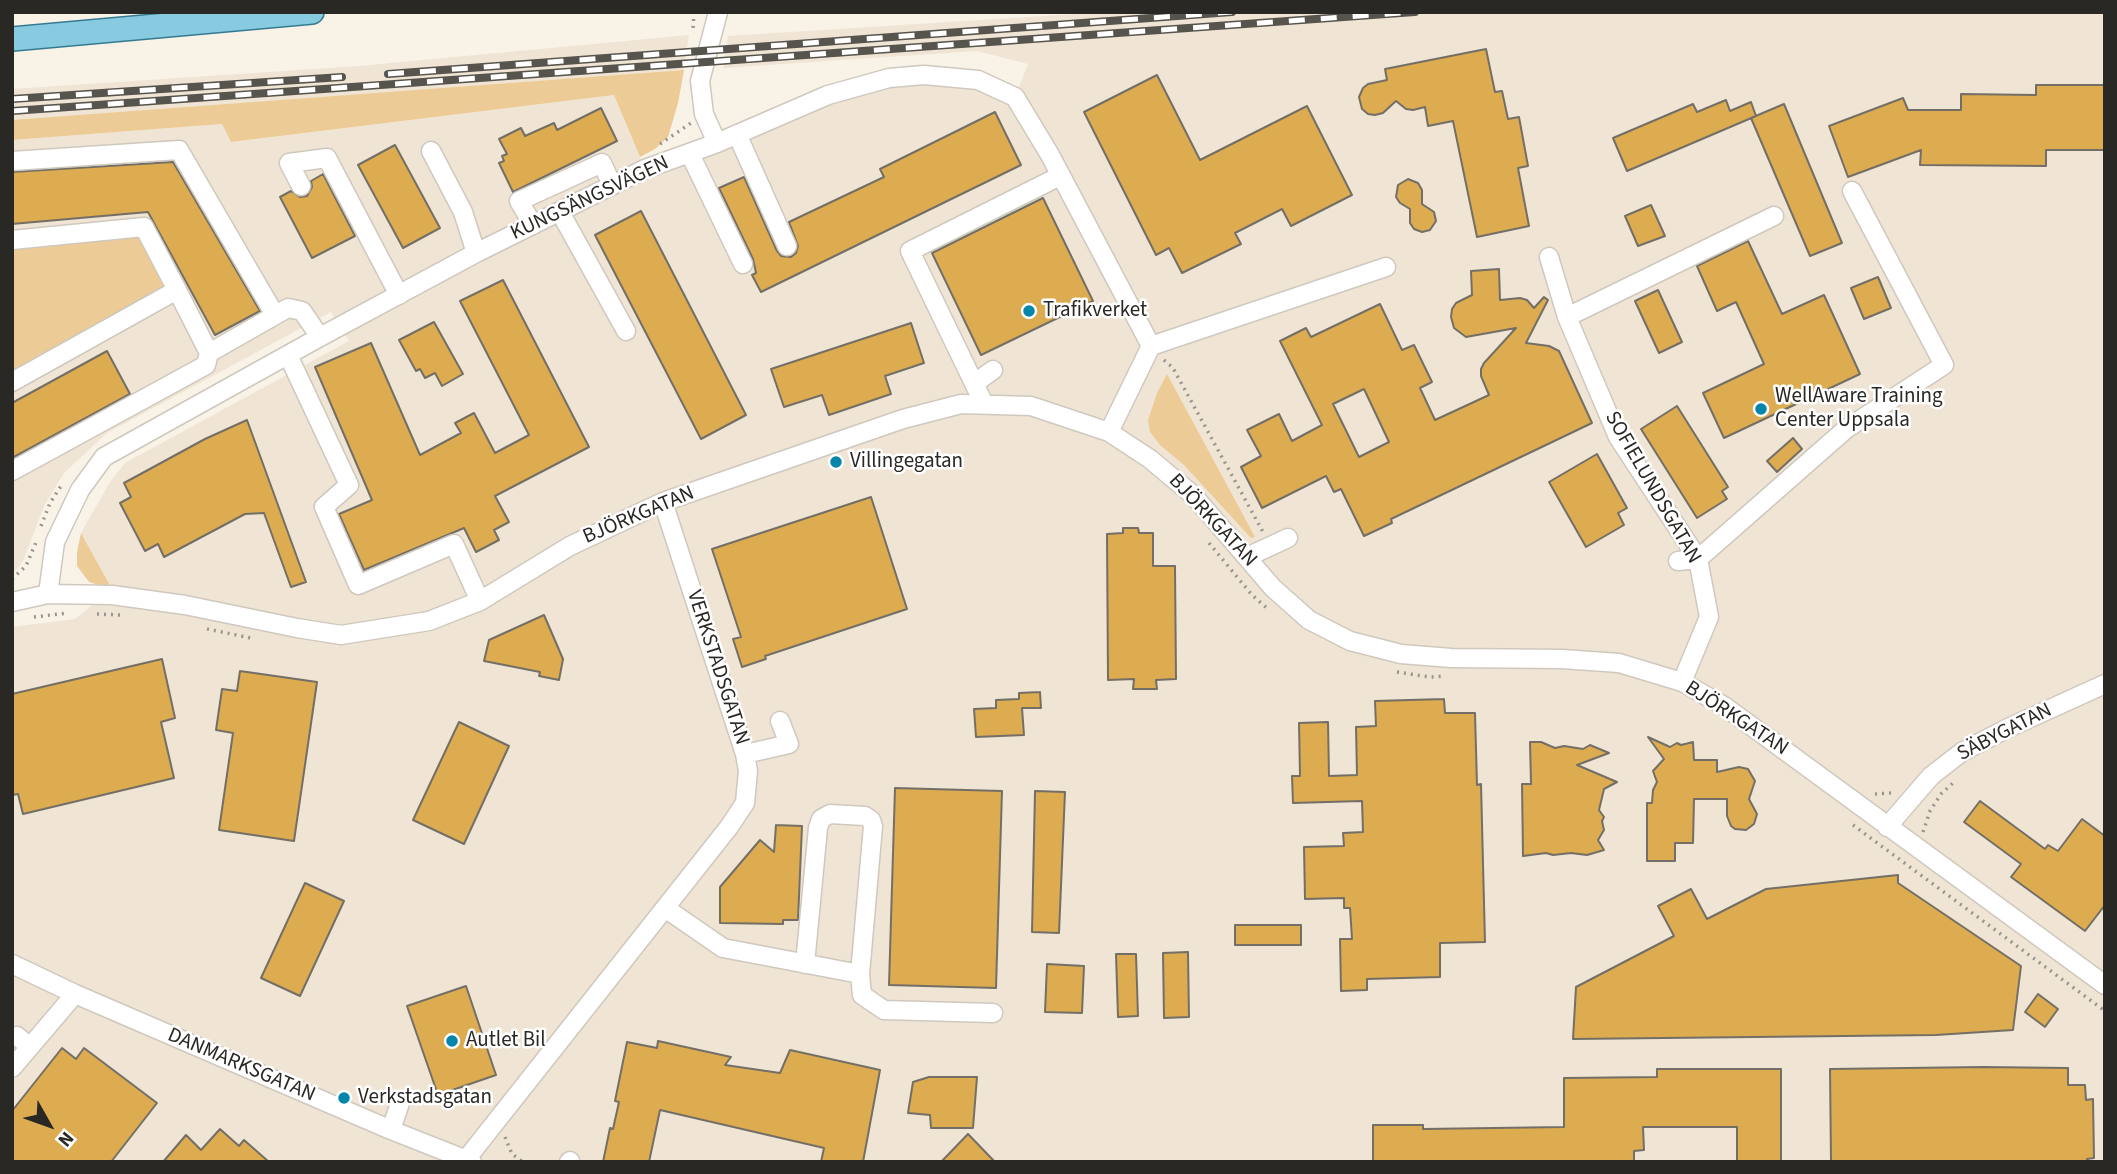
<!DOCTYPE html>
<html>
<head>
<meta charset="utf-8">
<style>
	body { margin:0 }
	#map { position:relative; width:2117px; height:1174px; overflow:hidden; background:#f8f2e7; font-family:"Source Sans 3",sans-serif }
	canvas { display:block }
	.frame { position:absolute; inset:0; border:14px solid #2a2824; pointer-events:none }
	.north { position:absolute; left:14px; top:1090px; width:70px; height:70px; -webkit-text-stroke:5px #fff; paint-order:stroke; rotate:130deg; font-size:19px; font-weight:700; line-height:28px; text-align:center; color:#2a2824 }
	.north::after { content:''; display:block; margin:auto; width:24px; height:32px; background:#2a2824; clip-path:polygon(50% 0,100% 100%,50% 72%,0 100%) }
</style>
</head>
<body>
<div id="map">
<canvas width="2117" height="1174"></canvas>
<div class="frame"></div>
<div class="north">N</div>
</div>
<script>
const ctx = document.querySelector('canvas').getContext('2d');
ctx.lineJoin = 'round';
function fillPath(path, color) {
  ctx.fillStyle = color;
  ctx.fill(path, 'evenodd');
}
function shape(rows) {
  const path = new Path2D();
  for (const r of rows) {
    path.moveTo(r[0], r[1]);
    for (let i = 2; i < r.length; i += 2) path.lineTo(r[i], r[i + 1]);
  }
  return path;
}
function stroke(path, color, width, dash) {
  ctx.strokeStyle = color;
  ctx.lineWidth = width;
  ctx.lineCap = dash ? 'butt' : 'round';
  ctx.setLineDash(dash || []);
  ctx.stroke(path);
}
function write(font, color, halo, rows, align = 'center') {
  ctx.font = font + ' "Source Sans 3",sans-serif';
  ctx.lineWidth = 5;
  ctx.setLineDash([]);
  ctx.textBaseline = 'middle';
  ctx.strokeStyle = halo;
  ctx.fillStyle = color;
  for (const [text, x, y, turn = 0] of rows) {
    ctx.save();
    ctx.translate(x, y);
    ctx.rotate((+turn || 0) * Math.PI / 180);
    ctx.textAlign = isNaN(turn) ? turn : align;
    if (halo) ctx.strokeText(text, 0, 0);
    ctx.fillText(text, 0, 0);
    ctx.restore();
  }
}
fillPath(shape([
	[1107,12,2105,12,2105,1162,12,1162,12,627,75,619,112,589,81,533,110,482,125,463,349,341,331,312,107,433,64,473,45,504,23,561,12,575,12,140,222,124,231,142,614,95,645,169,828,95,924,75,1015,97,1028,64,977,51,723,68,728,36],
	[689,35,684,70,12,121,12,89,359,66]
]), '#f0e5d4');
fillPath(shape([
	[684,70,678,103,668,137,655,149,640,157,614,95,231,142,222,124,12,140,12,120],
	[140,235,167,287,12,373,12,248],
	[1167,374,1255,537,1251,538,1184,465,1160,445,1150,432,1148,420,1157,393],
	[81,533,112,589,89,582,77,566,77,552]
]), '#eccb96');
const building = shape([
	[1486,49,1495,92,1502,91,1508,119,1519,117,1528,166,1518,168,1529,226,1477,237,1453,121,1428,126,1425,107,1413,110,1406,109,1396,101,1383,113,1375,115,1368,114,1362,109,1359,97,1363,88,1368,84,1387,80,1385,69,1486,49],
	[1157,75,1200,160,1307,106,1352,195,1291,226,1282,209,1235,233,1241,244,1182,273,1169,248,1156,255,1084,112,1157,75],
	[2036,85,2105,85,2105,150,2046,150,2046,166,1920,165,1921,150,1848,177,1829,126,1903,98,1908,110,1961,110,1961,94,2036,95,2036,85],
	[1726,100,1730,111,1751,102,1756,116,1627,171,1613,138,1693,104,1697,112,1726,100],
	[1784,104,1842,243,1810,256,1751,118,1784,104],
	[601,108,617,141,513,192,499,163,504,161,502,156,507,154,499,139,521,128,525,136,554,123,557,130,601,108],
	[995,112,1021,165,761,292,752,275,756,273,753,259,719,188,744,177,777,251,781,256,791,257,796,253,798,246,789,222,884,177,880,169,995,112],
	[395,145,440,228,403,248,358,165,395,145],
	[173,162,260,311,215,335,148,212,12,224,12,172,173,162],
	[323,174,355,236,312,258,280,197,291,191,300,197,307,196,312,187,311,181,323,174],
	[1408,179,1418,183,1422,190,1422,204,1434,212,1436,221,1430,230,1422,232,1414,229,1410,223,1410,209,1400,203,1396,197,1398,185,1408,179],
	[1043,198,1093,301,981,355,932,253,1043,198],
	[1651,205,1665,236,1638,246,1625,216,1651,205],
	[641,211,746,415,701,439,595,235,641,211],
	[1748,241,1782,314,1824,295,1860,374,1724,438,1703,393,1764,364,1736,302,1717,311,1697,266,1748,241],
	[1499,269,1500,300,1520,298,1527,300,1534,308,1544,297,1548,300,1526,343,1549,346,1559,351,1592,423,1391,519,1392,523,1364,536,1341,489,1334,492,1326,476,1262,508,1241,467,1261,456,1247,430,1279,414,1292,441,1322,425,1280,341,1306,328,1311,337,1380,304,1402,350,1414,345,1432,382,1420,388,1435,420,1489,395,1481,376,1481,369,1484,363,1516,328,1466,337,1454,328,1451,317,1452,309,1456,303,1472,295,1471,271,1499,269],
	[1364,389,1389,442,1359,457,1333,404,1364,389],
	[1878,277,1891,308,1864,319,1851,288,1878,277],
	[503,280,589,447,495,496,509,522,494,530,499,540,476,552,464,528,364,570,339,514,372,500,315,367,371,343,420,455,461,433,455,423,474,413,495,453,529,435,460,301,503,280],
	[1658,290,1682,342,1659,353,1635,301,1658,290],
	[434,322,463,374,442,386,435,373,425,378,420,369,416,371,399,340,434,322],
	[911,323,924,363,885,376,891,394,829,415,822,395,784,407,771,369,911,323],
	[107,351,130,394,12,458,12,403,107,351],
	[1677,406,1728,487,1722,491,1727,499,1697,518,1641,429,1677,406],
	[247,420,306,582,291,587,264,513,245,514,164,557,158,544,145,551,120,503,131,497,124,483,205,439,247,420],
	[1793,438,1802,449,1777,472,1767,461,1793,438],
	[1597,454,1627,508,1618,513,1624,525,1586,547,1549,482,1597,454],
	[871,497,907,609,765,656,766,659,742,667,733,639,741,637,712,549,871,497],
	[1123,528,1138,528,1139,533,1153,533,1153,566,1175,566,1176,679,1156,680,1157,689,1133,689,1134,679,1108,680,1107,534,1123,533,1123,528],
	[544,615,563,659,559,680,539,676,540,672,484,661,489,640,544,615],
	[162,659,175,718,161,722,174,778,23,814,18,794,12,795,12,694,162,659],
	[240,671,317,682,294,841,219,830,233,733,216,730,222,689,237,691,240,671],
	[1040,692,1041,708,1022,708,1024,735,976,737,974,709,996,708,996,700,1019,699,1019,693,1040,692],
	[1444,699,1445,713,1475,713,1477,785,1481,784,1485,942,1440,943,1440,977,1367,979,1367,990,1341,991,1340,939,1352,939,1350,908,1344,908,1344,898,1305,899,1304,847,1344,846,1343,833,1363,832,1362,801,1293,803,1292,776,1300,776,1299,723,1328,722,1329,776,1357,775,1356,727,1376,726,1375,701,1444,699],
	[459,722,509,746,464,844,413,820,459,722],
	[1648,737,1670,747,1677,743,1681,745,1693,742,1694,760,1717,760,1717,772,1739,767,1748,769,1755,781,1749,799,1757,814,1754,824,1746,830,1735,829,1731,826,1727,816,1727,799,1694,799,1693,843,1675,843,1675,861,1647,861,1647,803,1652,803,1653,790,1657,782,1653,771,1664,759,1648,737],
	[1530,742,1541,742,1555,748,1564,746,1583,749,1590,745,1609,753,1577,765,1617,782,1604,789,1599,810,1604,817,1602,821,1604,830,1598,840,1604,850,1587,855,1571,853,1553,855,1546,853,1523,856,1522,784,1531,784,1530,742],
	[895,788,1002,791,996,988,889,985,895,788],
	[1035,791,1065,792,1059,933,1032,932,1035,791],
	[1980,801,2045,849,2048,845,2058,851,2082,819,2105,836,2105,905,2085,931,2011,877,2021,864,1964,822,1980,801],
	[776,825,802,826,798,920,783,920,783,924,720,923,720,887,760,840,774,852,776,825],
	[1898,875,1898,883,2021,966,2013,1030,1936,1035,1573,1039,1576,987,1674,936,1658,906,1691,889,1707,919,1766,889,1898,875],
	[305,883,344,901,300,996,261,978,305,883],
	[1235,925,1301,925,1301,945,1235,945,1235,925],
	[1188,952,1189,1017,1164,1018,1163,953,1188,952],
	[1116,954,1136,954,1138,1016,1118,1017,1116,954],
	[1047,964,1084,966,1082,1013,1045,1012,1047,964],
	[466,986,496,1075,438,1095,407,1006,466,986],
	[2038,994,2058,1009,2045,1027,2025,1012,2038,994],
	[658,1041,731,1057,725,1065,780,1073,790,1050,880,1070,863,1162,821,1162,824,1148,660,1110,649,1162,603,1162,610,1128,613,1129,619,1102,615,1101,627,1042,657,1048,658,1041],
	[62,1048,76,1059,84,1048,157,1103,111,1162,12,1162,12,1111,62,1048],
	[1983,1067,2068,1068,2068,1085,2085,1085,2086,1100,2093,1099,2094,1158,2087,1159,2087,1162,1831,1162,1830,1069,1983,1067],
	[1657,1069,1781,1069,1781,1162,1737,1162,1737,1127,1643,1127,1644,1150,1634,1151,1634,1162,1373,1162,1373,1125,1423,1125,1423,1129,1564,1127,1564,1078,1657,1077,1657,1069],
	[929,1077,977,1077,973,1128,931,1128,930,1115,908,1113,913,1082,929,1077],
	[220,1129,239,1146,244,1140,269,1162,163,1162,186,1135,201,1150,220,1129],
	[968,1134,995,1162,941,1162,968,1134]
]);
fillPath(building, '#ddab50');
stroke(building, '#746f66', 2);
const minor = shape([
	[737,134,787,246],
	[717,143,704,114,700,81,718,12],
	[431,151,463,212,476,253],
	[690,154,743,264],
	[12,161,179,150,275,315],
	[301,186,289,163,327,158,399,295],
	[560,212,626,331],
	[533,225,519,201,602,163,612,185],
	[12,240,144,227,177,290],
	[1549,257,1567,317,1618,437,1698,559,1709,617,1682,682],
	[1567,317,1774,216],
	[288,355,349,485,324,507,358,585,454,544,480,601],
	[12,382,177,290,209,353],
	[975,383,993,370],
	[984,404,910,251,1060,176],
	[1109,432,1151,346,1386,267],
	[12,471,206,365,209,353,288,308,302,311,320,337],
	[1247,557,1288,538],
	[1678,561,1698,559,1846,429,1944,365,1852,191],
	[48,594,55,542,80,490,104,457,320,337,476,253,645,169,717,143,828,95,889,78,924,75,978,80,1015,97,1050,155,1151,346],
	[12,602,48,594,112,595,185,605,297,628,341,635,429,621,480,601,570,546,663,502,903,419,961,404,1031,406,1109,432,1150,459,1193,495,1273,588,1309,620,1350,641,1401,654,1451,658,1562,659,1619,663,1682,682,1724,706,2105,985],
	[745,754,789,744,780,721],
	[1887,827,1931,776,1962,752,2008,728,2105,684],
	[665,908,723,948,860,974,862,995,884,1010,993,1013],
	[12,964,75,994,391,1130,472,1162],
	[805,964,818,828,821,819,830,814,865,816,871,820,873,826,860,974],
	[17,1036,30,1047],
	[12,1068,75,994],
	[391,1130,400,1103],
	[464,1162,729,827,745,803,748,771,745,754,663,502],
	[569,1162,570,1161]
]);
const major = shape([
	[12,39,312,12]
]);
stroke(minor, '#cfc8be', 21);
stroke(major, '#347b91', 26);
stroke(shape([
	[529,12,597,12],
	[694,12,693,29,696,29],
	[660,144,691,123],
	[1164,360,1173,368,1263,532],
	[41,526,50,503,61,486],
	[1209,543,1252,595,1269,610],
	[12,579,26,566,37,540],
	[97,614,120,615],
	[34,617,68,613],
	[207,629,251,638],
	[1397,672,1430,677,1445,676],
	[1875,794,1891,793],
	[1853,825,2105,1011],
	[1923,832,1930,811,1941,794,1953,783],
	[505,1137,512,1154,523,1162]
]), '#99958e', 3.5, [2, 5]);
stroke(minor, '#fff', 18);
stroke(major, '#88cae0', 23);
const rail = shape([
	[388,74,1232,12],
	[12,99,342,77],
	[12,111,1415,12]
]);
stroke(rail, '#57544e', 8);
stroke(rail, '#fff', 5, [16]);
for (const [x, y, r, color] of [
	[1029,311,7,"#0386a9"],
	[1761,409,7,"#0386a9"],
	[836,462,7,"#0386a9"],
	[452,1041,7,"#0386a9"],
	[344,1098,7,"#0386a9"]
]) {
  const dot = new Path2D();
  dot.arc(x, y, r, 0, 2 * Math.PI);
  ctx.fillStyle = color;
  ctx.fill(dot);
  stroke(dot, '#fff', 2.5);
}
write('21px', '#2a2824', '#fff', [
	["KUNGSÄNGSVÄGEN",590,199,-25],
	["SOFIELUNDSGATAN",1652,488,60],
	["BJÖRKGATAN",639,516,-23],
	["BJÖRKGATAN",1212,521,47],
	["VERKSTADSGATAN",717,668,72],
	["BJÖRKGATAN",1736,719,33],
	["SÄBYGATAN",2005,733,-27],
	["DANMARKSGATAN",241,1066,23]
]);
write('21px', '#2a2824', '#fff', [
	["Trafikverket",1043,311],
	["WellAware Training",1775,397],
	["Center Uppsala",1775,421],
	["Villingegatan",850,462],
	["Autlet Bil",466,1041],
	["Verkstadsgatan",358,1098]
], 'left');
</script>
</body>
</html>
